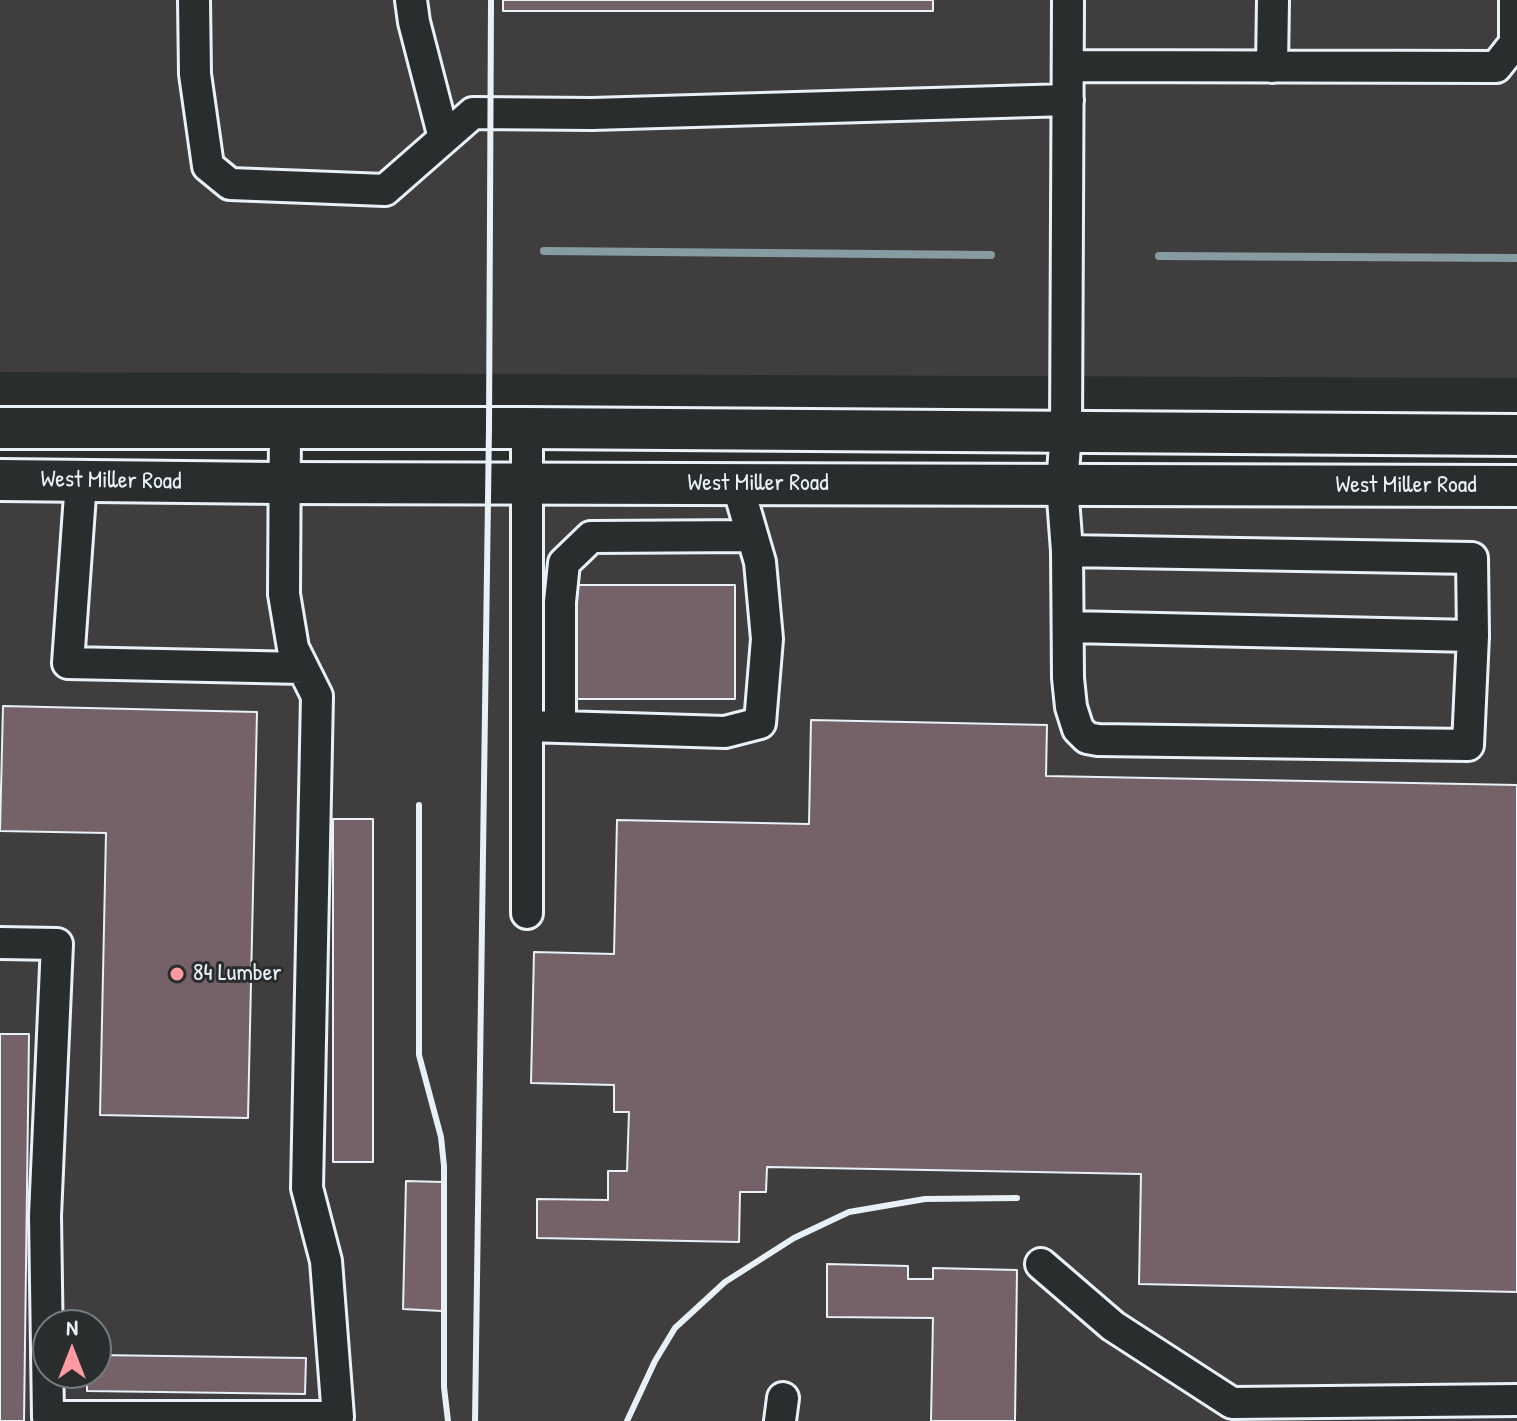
<!DOCTYPE html>
<html>
<head>
<meta charset="utf-8">
<style>
	body { margin:0 }
	#map { position:relative; width:1517px; height:1421px; overflow:hidden; background:#2a2d2e; font-family:"Patrick Hand",sans-serif }
	canvas { display:block }
	.north { position:absolute; left:32px; top:1309px; width:80px; height:80px; box-sizing:border-box; background:#2a2d2e; border:2px solid #767b7f; border-radius:50%; rotate:0deg; font-size:22px; font-weight:700; line-height:32px; text-align:center; color:#e8f1f8 }
	.north::after { content:''; display:block; margin:auto; width:28px; height:36px; background:#ff9aa2; clip-path:polygon(50% 0,100% 100%,50% 72%,0 100%) }
</style>
</head>
<body>
<div id="map">
<canvas width="1517" height="1421"></canvas>
<div class="north">N</div>
</div>
<script>
const ctx = document.querySelector('canvas').getContext('2d');
ctx.lineJoin = 'round';
function fillPath(path, color) {
  ctx.fillStyle = color;
  ctx.fill(path, 'evenodd');
}
function shape(rows) {
  const path = new Path2D();
  for (const r of rows) {
    path.moveTo(r[0], r[1]);
    for (let i = 2; i < r.length; i += 2) path.lineTo(r[i], r[i + 1]);
  }
  return path;
}
function stroke(path, color, width, dash) {
  ctx.strokeStyle = color;
  ctx.lineWidth = width;
  ctx.lineCap = dash ? 'butt' : 'round';
  ctx.setLineDash(dash || []);
  ctx.stroke(path);
}
function write(font, color, halo, rows, align = 'center') {
  ctx.font = font + ' "Patrick Hand",sans-serif';
  ctx.lineWidth = 6;
  ctx.setLineDash([]);
  ctx.textBaseline = 'middle';
  ctx.strokeStyle = halo;
  ctx.fillStyle = color;
  for (const [text, x, y, turn = 0] of rows) {
    ctx.save();
    ctx.translate(x, y);
    ctx.rotate((+turn || 0) * Math.PI / 180);
    ctx.textAlign = isNaN(turn) ? turn : align;
    if (halo) ctx.strokeText(text, 0, 0);
    ctx.fillText(text, 0, 0);
    ctx.restore();
  }
}
fillPath(shape([
	[0,0,1517,0,1517,378,0,372],
	[0,495,1517,501,1517,1421,0,1421],
	[48,1325,96,1325,96,1373,48,1373]
]), '#403d3f');
stroke(shape([
	[544,251,991,255],
	[1159,256,1517,258]
]), '#879ca2', 8);
const building = shape([
	[503,0,933,0,933,11,503,11,503,0],
	[575,585,735,585,735,699,575,699,575,585],
	[3,706,257,712,248,1118,100,1115,106,833,0,831,3,706],
	[811,720,1047,725,1046,776,1517,785,1517,1292,1139,1284,1141,1174,767,1167,766,1192,740,1192,739,1242,537,1238,537,1199,608,1200,608,1171,627,1171,629,1112,614,1112,614,1085,531,1083,534,952,614,954,617,820,809,824,811,720],
	[333,819,373,819,373,1162,333,1162,333,819],
	[0,1034,29,1034,24,1421,0,1421,0,1034],
	[406,1181,443,1182,442,1311,403,1309,406,1181],
	[827,1264,908,1266,908,1279,933,1279,933,1268,1017,1270,1015,1421,931,1421,933,1318,827,1317,827,1264],
	[96,1355,306,1358,305,1394,87,1391,87,1373,96,1373,96,1355]
]);
fillPath(building, '#746268');
stroke(building, '#e8f1f8', 2);
const minor = shape([
	[194,0,195,74,208,166,230,184,385,190,473,113,592,114,1068,100],
	[411,0,414,22,444,138],
	[1068,0,1066,432,1062,485,1067,551,1068,678,1071,707,1078,729,1087,738,1098,740,1468,745,1473,636],
	[1068,66,1496,67,1515,43,1515,0],
	[1272,67,1273,0],
	[81,481,68,663,303,668],
	[1067,551,1472,558,1473,636,1069,627],
	[527,726,725,732,760,723,767,639,760,562,737,483],
	[560,727,560,602,564,563,591,537,752,536],
	[527,913,527,428],
	[0,943,57,944,45,1216,48,1417,338,1417,326,1261,307,1188,317,696,293,648,284,594,285,428],
	[1041,1264,1113,1326,1232,1403,1517,1400],
	[780,1421,783,1398]
]);
const major = shape([
	[0,428,527,428,1517,435],
	[0,480,278,483,1517,486]
]);
stroke(minor, '#e8f1f8', 36);
stroke(major, '#e8f1f8', 46);
stroke(minor, '#2a2d2e', 30);
stroke(major, '#2a2d2e', 40);
stroke(shape([
	[419,805,419,1055,441,1137,444,1166,444,1387,448,1421],
	[475,1421,489,428,491,0],
	[627,1421,655,1361,675,1328,725,1282,794,1238,849,1212,925,1199,1017,1198]
]), '#e8f1f8', 6);
for (const [x, y, r, color] of [
	[177,974,8,"#ff9aa2"]
]) {
  const dot = new Path2D();
  dot.arc(x, y, r, 0, 2 * Math.PI);
  ctx.fillStyle = color;
  ctx.fill(dot);
  stroke(dot, '#2a2d2e', 3);
}
write('24px', '#e8f1f8', '#2a2d2e', [
	["West Miller Road",111,481,1],
	["West Miller Road",758,484],
	["West Miller Road",1406,486]
]);
write('24px', '#e8f1f8', '#2a2d2e', [
	["84 Lumber",193,974]
], 'left');
</script>
</body>
</html>
